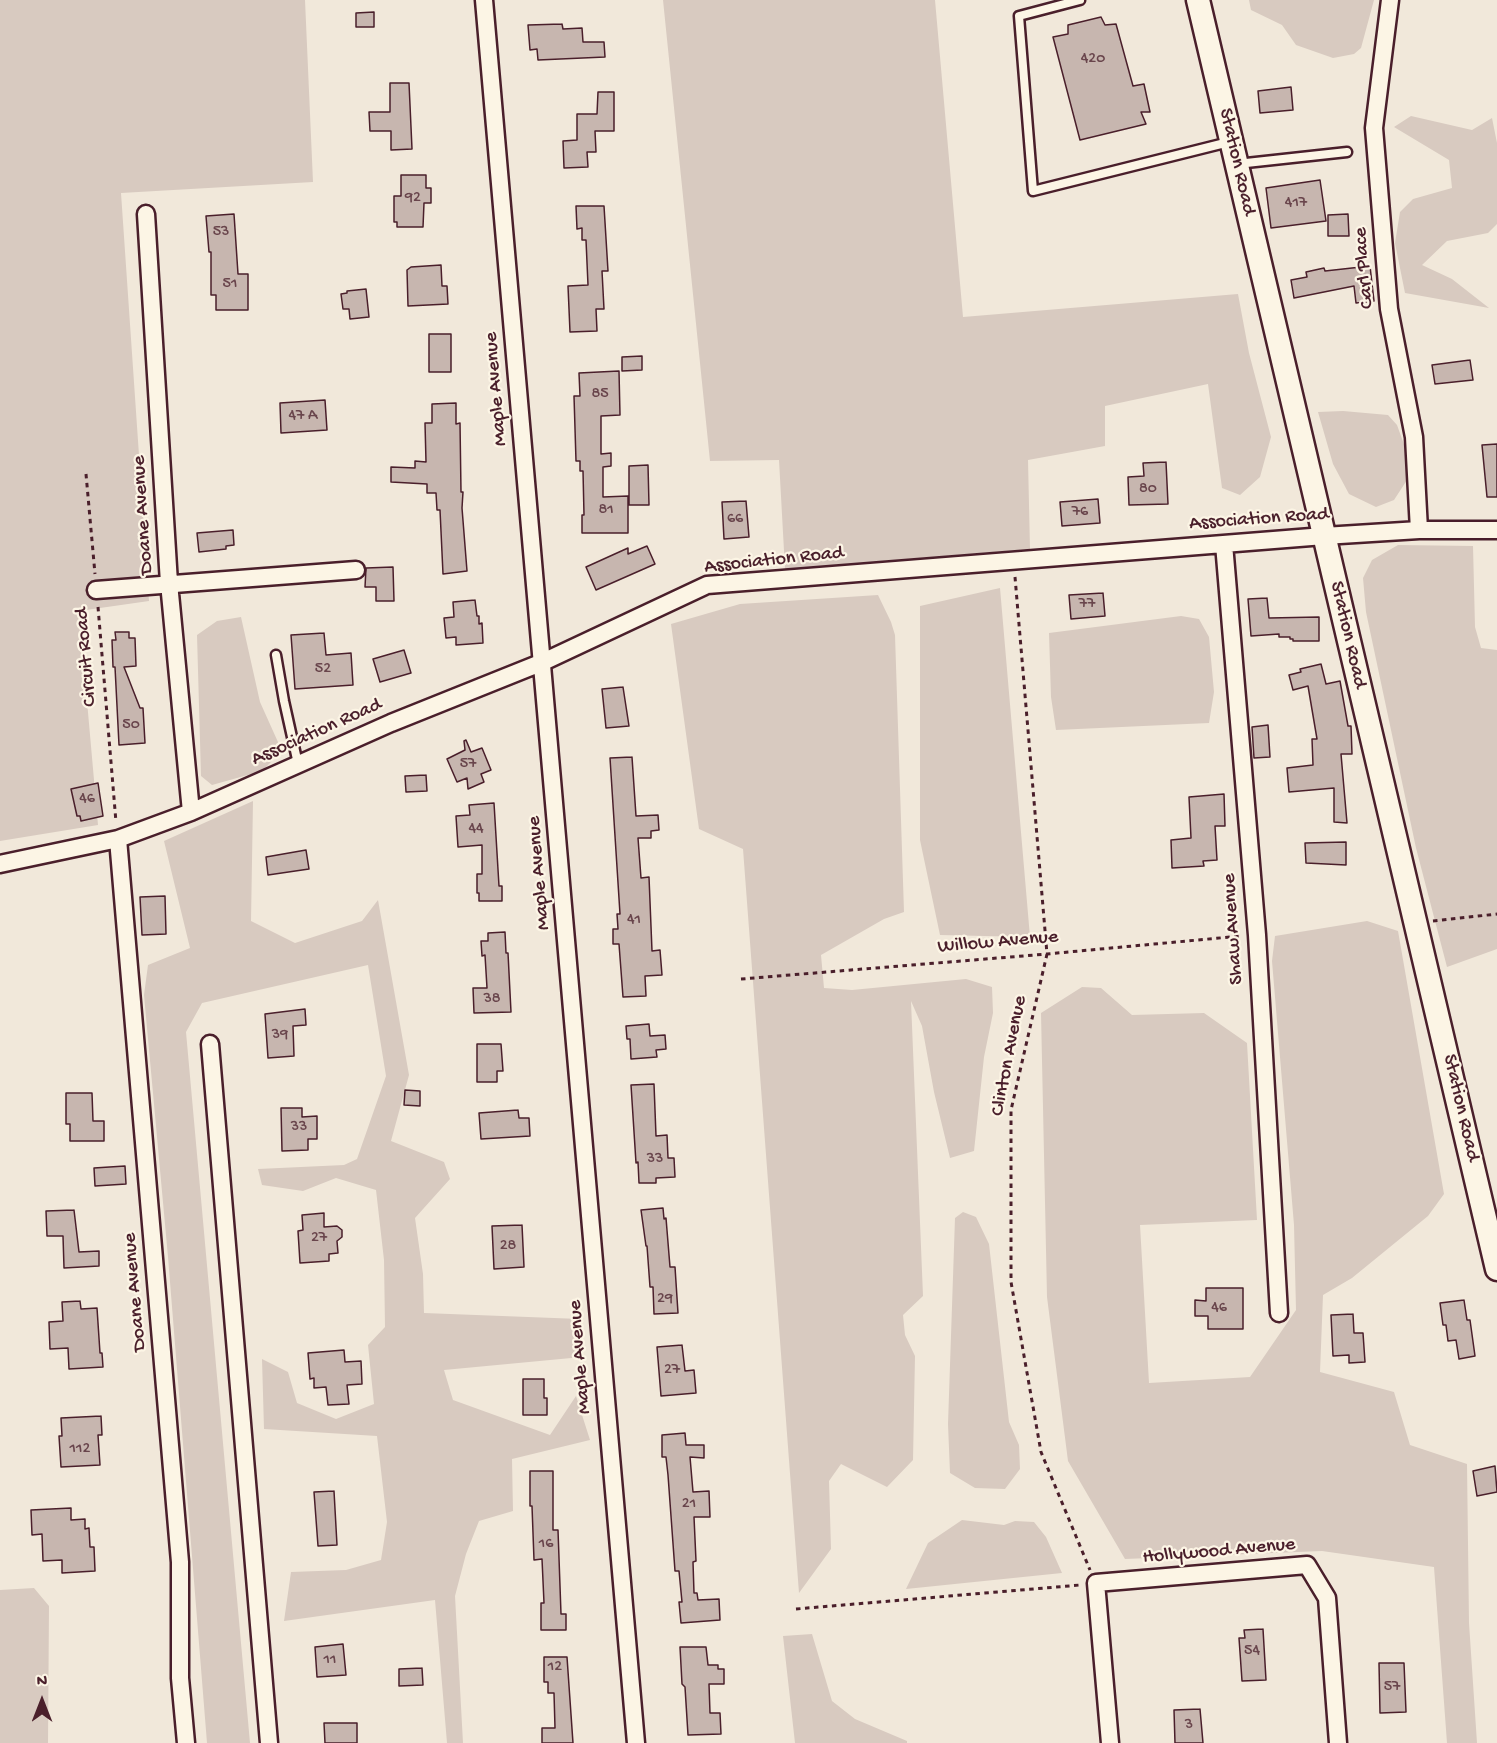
<!DOCTYPE html>
<html>
<head>
<meta charset="utf-8">
<style>
	body { margin:0 }
	#map { position:relative; width:1497px; height:1743px; overflow:hidden; background:#f1e8da; font-family:"Gochi Hand",sans-serif }
	canvas { display:block }
	.north { position:absolute; left:12px; top:1671px; width:60px; height:60px; -webkit-text-stroke:4px #fcf5e5; paint-order:stroke; rotate:0deg; font-size:16px; font-weight:700; line-height:24px; text-align:center; color:#4a1f2b }
	.north::after { content:''; display:block; margin:auto; width:21px; height:27px; background:#4a1f2b; clip-path:polygon(50% 0,100% 100%,50% 72%,0 100%) }
</style>
</head>
<body>
<div id="map">
<canvas width="1497" height="1743"></canvas>
<div class="north">N</div>
</div>
<script>
const ctx = document.querySelector('canvas').getContext('2d');
ctx.lineJoin = 'round';
function fillPath(path, color) {
  ctx.fillStyle = color;
  ctx.fill(path, 'evenodd');
}
function shape(rows) {
  const path = new Path2D();
  for (const r of rows) {
    path.moveTo(r[0], r[1]);
    for (let i = 2; i < r.length; i += 2) path.lineTo(r[i], r[i + 1]);
  }
  return path;
}
function stroke(path, color, width, dash) {
  ctx.strokeStyle = color;
  ctx.lineWidth = width;
  ctx.lineCap = dash ? 'butt' : 'round';
  ctx.setLineDash(dash || []);
  ctx.stroke(path);
}
function write(font, color, halo, rows, align = 'center') {
  ctx.font = font + ' "Gochi Hand",sans-serif';
  ctx.lineWidth = 4.5;
  ctx.setLineDash([]);
  ctx.textBaseline = 'middle';
  ctx.strokeStyle = halo;
  ctx.fillStyle = color;
  for (const [text, x, y, turn = 0] of rows) {
    ctx.save();
    ctx.translate(x, y);
    ctx.rotate((+turn || 0) * Math.PI / 180);
    ctx.textAlign = isNaN(turn) ? turn : align;
    if (halo) ctx.strokeText(text, 0, 0);
    ctx.fillText(text, 0, 0);
    ctx.restore();
  }
}
fillPath(shape([
	[0,0,305,0,313,182,121,193,149,601,79,611,98,825,0,841],
	[663,0,935,0,963,317,1238,294,1249,353,1271,437,1260,477,1240,495,1222,488,1208,384,1105,406,1105,446,1028,460,1030,549,785,569,779,460,710,461],
	[1249,0,1374,0,1361,48,1354,54,1333,58,1296,45,1282,25,1251,10],
	[1411,116,1472,130,1492,118,1497,143,1497,224,1488,233,1447,241,1422,265,1452,279,1489,308,1405,293,1395,243,1400,212,1413,199,1452,188,1449,160,1394,127],
	[1343,411,1388,415,1397,425,1410,461,1407,480,1394,500,1376,507,1349,494,1333,464,1318,412],
	[1398,545,1473,546,1475,627,1481,648,1497,650,1497,949,1447,967,1416,848,1366,612,1363,578,1372,560],
	[1000,588,1030,937,940,935,920,840,920,606],
	[878,595,891,622,895,635,904,912,884,919,821,955,824,988,852,990,966,979,992,987,993,1013,984,1057,974,1151,950,1158,934,1092,922,1026,911,1001,923,1296,903,1315,905,1335,915,1356,913,1460,887,1487,841,1464,829,1481,831,1549,799,1593,743,849,699,829,671,624,740,604],
	[1181,616,1199,619,1209,637,1214,692,1209,723,1056,730,1051,697,1049,633],
	[241,617,260,702,282,751,262,771,212,785,201,776,197,635,217,621],
	[253,801,251,921,295,943,362,921,378,900,409,1075,391,1141,444,1162,450,1179,415,1218,423,1274,424,1313,580,1319,582,1357,444,1370,453,1400,550,1435,576,1396,590,1440,512,1459,513,1511,479,1521,466,1554,455,1596,463,1743,447,1743,435,1600,284,1621,291,1572,346,1570,381,1560,387,1522,377,1436,264,1429,262,1359,288,1372,297,1403,336,1419,374,1404,368,1345,385,1327,384,1260,376,1190,336,1178,303,1191,262,1185,258,1169,344,1165,357,1159,386,1076,368,965,202,1003,186,1032,250,1743,207,1743,168,1257,144,995,148,965,190,948,164,841],
	[1367,921,1398,931,1444,1194,1428,1216,1352,1278,1323,1295,1320,1372,1394,1392,1410,1445,1467,1464,1469,1623,1477,1743,1447,1743,1434,1567,1322,1551,1125,1559,1068,1461,1047,1297,1041,1013,1082,987,1101,988,1132,1015,1204,1013,1247,1043,1257,1220,1140,1225,1149,1383,1250,1377,1296,1310,1294,1225,1272,961,1275,936],
	[963,1212,976,1217,989,1244,1009,1422,1019,1445,1020,1469,1005,1489,975,1488,950,1473,948,1424,955,1218],
	[962,1520,1004,1525,1015,1521,1034,1522,1046,1537,1062,1573,906,1589,928,1543],
	[34,1588,49,1606,48,1743,0,1743,0,1590],
	[812,1634,832,1701,855,1719,907,1741,907,1743,795,1743,783,1636]
]), '#d8cac0');
const building = shape([
	[374,12,374,27,356,27,356,13,374,12],
	[1101,17,1105,25,1116,24,1133,86,1144,84,1150,112,1141,112,1146,124,1080,140,1053,37,1068,34,1068,25,1101,17],
	[562,24,563,29,582,28,583,42,604,42,605,57,538,60,537,49,530,50,528,25,562,24],
	[390,83,409,83,412,149,391,150,391,131,370,131,369,112,390,112,390,83],
	[1291,87,1293,110,1260,113,1258,91,1291,87],
	[598,92,614,92,614,131,595,131,596,152,587,152,588,167,564,168,563,141,577,140,577,114,597,114,598,92],
	[401,175,426,175,426,188,431,188,431,203,424,203,423,227,397,227,397,222,394,222,394,196,401,196,401,175],
	[1320,180,1326,221,1271,228,1266,188,1320,180],
	[576,206,604,206,608,271,602,271,604,309,596,309,597,331,570,332,568,286,588,285,586,240,582,240,582,228,577,229,576,206],
	[234,214,238,274,248,274,248,310,216,310,216,295,211,295,211,252,209,252,206,216,234,214],
	[1348,214,1349,236,1328,236,1328,215,1348,214],
	[441,265,442,286,447,286,448,304,408,306,407,270,411,267,441,265],
	[1370,266,1374,301,1356,303,1354,286,1294,298,1291,280,1307,277,1306,272,1324,268,1325,271,1370,266],
	[366,289,369,317,350,319,349,309,343,309,341,294,347,293,347,291,366,289],
	[429,334,451,334,451,372,429,372,429,334],
	[642,356,642,370,622,371,622,357,642,356],
	[1470,360,1473,380,1435,384,1432,365,1470,360],
	[619,371,620,415,601,416,601,454,611,453,611,466,603,467,603,497,628,496,628,533,582,533,582,515,584,515,583,471,580,471,580,461,576,461,574,396,580,396,579,373,619,371],
	[325,400,327,430,281,433,280,403,325,400],
	[456,403,456,424,460,423,461,492,463,492,462,508,467,571,443,574,440,510,437,510,436,493,427,493,427,484,391,482,391,467,415,468,415,461,426,462,425,423,432,423,432,404,456,403],
	[1497,444,1497,497,1487,497,1482,445,1497,444],
	[1166,462,1168,504,1129,505,1128,477,1144,476,1143,463,1166,462],
	[648,465,649,505,629,505,629,466,648,465],
	[1098,499,1100,523,1062,526,1060,502,1098,499],
	[746,501,749,537,724,539,722,502,746,501],
	[233,530,234,545,226,546,226,549,199,552,197,533,233,530],
	[647,546,655,564,596,590,586,567,628,548,628,554,647,546],
	[393,567,394,601,376,601,376,587,365,587,366,568,393,567],
	[1103,593,1105,616,1071,619,1069,595,1103,593],
	[1267,598,1269,618,1319,617,1319,641,1293,641,1293,639,1290,639,1290,637,1279,637,1279,634,1251,636,1248,599,1267,598],
	[475,600,477,616,479,616,479,624,482,623,483,643,456,645,456,637,446,638,444,618,454,617,453,602,475,600],
	[115,632,129,632,129,638,135,638,136,666,124,667,140,708,143,708,145,743,119,745,115,667,113,667,112,640,116,640,115,632],
	[324,633,326,655,351,653,353,685,295,689,291,635,324,633],
	[404,650,411,673,380,682,373,659,404,650],
	[1321,664,1326,684,1340,681,1348,726,1351,726,1352,754,1341,754,1347,823,1334,822,1334,788,1289,792,1287,768,1313,765,1312,739,1317,739,1308,686,1293,690,1289,675,1301,672,1300,669,1321,664],
	[623,687,629,726,606,728,602,689,623,687],
	[1268,725,1270,757,1254,758,1252,727,1268,725],
	[466,740,471,752,482,748,491,770,481,774,484,782,468,789,467,778,457,782,447,759,465,750,464,741,466,740],
	[632,757,636,816,658,815,659,830,651,831,651,838,638,838,641,878,649,877,652,951,660,950,662,975,645,976,646,996,623,997,619,944,613,944,613,929,618,929,617,914,620,914,610,758,632,757],
	[426,775,427,791,406,792,405,776,426,775],
	[98,783,103,816,81,821,80,816,77,816,71,789,98,783],
	[1224,794,1225,826,1215,826,1217,860,1203,861,1204,866,1172,868,1171,840,1191,838,1189,797,1224,794],
	[494,803,499,886,502,886,502,901,479,901,479,893,477,893,477,874,482,874,482,845,458,847,456,816,470,815,469,805,494,803],
	[1346,842,1346,865,1306,863,1305,843,1346,842],
	[306,850,309,869,268,875,266,857,306,850],
	[165,896,166,934,142,935,140,897,165,896],
	[505,932,506,953,508,953,511,1012,474,1013,473,988,487,988,485,955,482,956,481,941,488,941,488,933,505,932],
	[305,1009,306,1025,293,1026,294,1056,268,1058,265,1014,305,1009],
	[649,1024,650,1036,665,1035,666,1049,656,1050,657,1057,631,1059,630,1039,627,1039,626,1026,649,1024],
	[477,1044,501,1044,503,1071,497,1071,497,1082,477,1082,477,1044],
	[654,1084,656,1136,667,1135,668,1158,674,1158,675,1177,656,1178,656,1183,639,1183,638,1162,636,1163,631,1085,654,1084],
	[405,1090,420,1091,420,1106,404,1105,405,1090],
	[66,1093,92,1093,93,1121,104,1121,104,1141,70,1141,70,1124,66,1124,66,1093],
	[281,1108,302,1108,302,1117,317,1116,317,1139,308,1139,308,1150,282,1151,281,1108],
	[518,1110,519,1118,529,1118,530,1136,481,1139,479,1113,518,1110],
	[125,1166,126,1184,95,1186,94,1168,125,1166],
	[663,1208,664,1219,666,1218,670,1267,675,1267,678,1313,654,1314,653,1287,650,1287,647,1246,646,1246,641,1210,663,1208],
	[74,1210,79,1252,99,1251,99,1266,64,1268,63,1236,47,1236,46,1211,74,1210],
	[324,1213,324,1227,337,1226,342,1230,342,1237,337,1241,338,1253,329,1254,329,1261,300,1263,298,1231,303,1230,302,1215,324,1213],
	[522,1225,524,1267,494,1269,492,1226,522,1225],
	[1206,1288,1243,1288,1243,1329,1208,1329,1208,1316,1195,1316,1195,1300,1206,1301,1206,1288],
	[1464,1300,1467,1320,1470,1320,1475,1356,1459,1359,1456,1340,1448,1341,1446,1325,1443,1325,1440,1303,1464,1300],
	[80,1301,81,1309,97,1308,100,1353,102,1353,103,1367,69,1369,68,1348,50,1349,49,1322,63,1321,62,1302,80,1301],
	[1353,1314,1354,1333,1363,1333,1365,1362,1349,1363,1349,1355,1333,1356,1331,1315,1353,1314],
	[682,1345,685,1371,694,1370,696,1393,661,1396,657,1347,682,1345],
	[344,1350,345,1362,361,1361,362,1384,347,1385,349,1404,328,1405,326,1387,314,1388,314,1378,310,1379,308,1353,344,1350],
	[523,1379,544,1379,544,1398,547,1398,547,1415,523,1415,523,1379],
	[101,1416,102,1435,98,1435,100,1465,61,1467,59,1436,62,1436,61,1418,101,1416],
	[685,1433,686,1445,704,1445,704,1458,690,1457,693,1492,709,1491,710,1517,694,1517,696,1561,693,1562,694,1593,697,1593,698,1600,719,1599,720,1620,681,1623,679,1602,682,1602,679,1571,675,1571,668,1475,666,1457,662,1457,662,1435,685,1433],
	[1495,1466,1497,1492,1477,1496,1473,1471,1495,1466],
	[530,1471,553,1471,553,1530,558,1530,561,1614,566,1614,566,1630,541,1630,541,1603,544,1603,542,1559,534,1560,532,1506,530,1506,530,1471],
	[334,1491,337,1545,318,1546,314,1492,334,1491],
	[71,1508,71,1520,85,1519,85,1529,89,1528,90,1547,94,1547,95,1571,62,1573,62,1560,43,1561,42,1534,32,1535,31,1510,71,1508],
	[1263,1629,1266,1680,1242,1681,1239,1638,1245,1638,1244,1630,1263,1629],
	[343,1644,346,1675,317,1677,315,1647,343,1644],
	[680,1647,706,1647,708,1665,718,1665,718,1669,724,1669,724,1684,709,1684,710,1713,720,1713,721,1734,688,1735,685,1687,682,1684,680,1647],
	[544,1657,567,1657,573,1743,542,1743,542,1728,555,1728,554,1693,548,1693,548,1682,544,1682,544,1657],
	[1379,1663,1404,1663,1406,1712,1380,1713,1379,1663],
	[422,1668,423,1685,399,1686,399,1669,422,1668],
	[1200,1709,1203,1743,1175,1743,1174,1710,1200,1709],
	[324,1723,357,1723,357,1743,325,1743,324,1723]
]);
fillPath(building, '#c7b6af');
stroke(building, '#4a1f2b', 1.5);
const service = shape([
	[1080,0,1019,16,1033,191,1229,142],
	[1237,164,1347,152],
	[276,655,284,701,298,764]
]);
const minor = shape([
	[484,0,636,1743],
	[1390,0,1374,128,1389,309,1414,437,1419,530],
	[146,214,169,583,191,812],
	[1224,544,1257,935,1279,1313],
	[96,590,356,570],
	[118,839,180,1562,180,1678,186,1743],
	[0,864,118,839,191,812,391,723,543,662,707,585,1324,536,1419,530,1497,530],
	[210,1044,269,1743],
	[1110,1743,1096,1583,1307,1565,1327,1598,1338,1743]
]);
const secondary = shape([
	[1198,0,1497,1269]
]);
stroke(service, '#4a1f2b', 13);
stroke(minor, '#4a1f2b', 21);
stroke(secondary, '#4a1f2b', 27);
stroke(shape([
	[86,474,95,574],
	[1015,577,1047,954,1011,1110,1011,1282,1041,1452,1090,1570],
	[98,607,116,822],
	[1433,921,1497,914],
	[741,979,1047,954,1241,936],
	[796,1609,1080,1585]
]), '#4a1f2b', 3, [4.5, 4.5]);
stroke(service, '#fcf5e5', 8);
stroke(minor, '#fcf5e5', 16);
stroke(secondary, '#fcf5e5', 22);
write('16px', '#69454c', null, [
	["420",1093,60],
	["92",413,199],
	["417",1296,204],
	["53",221,233],
	["51",230,285],
	["85",600,395],
	["47 A",303,417],
	["80",1148,490],
	["81",606,511],
	["76",1080,513],
	["66",735,520],
	["77",1087,605],
	["52",323,670],
	["50",131,726],
	["57",468,765],
	["46",87,800],
	["44",476,830],
	["41",634,921],
	["38",492,1000],
	["39",280,1036],
	["33",299,1128],
	["33",655,1160],
	["27",319,1239],
	["28",508,1247],
	["29",665,1300],
	["46",1219,1309],
	["27",672,1371],
	["112",80,1450],
	["21",689,1505],
	["16",546,1545],
	["54",1252,1652],
	["11",330,1661],
	["12",555,1668],
	["57",1392,1688],
	["3",1189,1726]
]);
write('20px', '#4a1f2b', '#fcf5e5', [
	["Station Road",1236,162,77],
	["Carl Place",1365,268,-95],
	["Maple Avenue",497,389,-95],
	["Doane Avenue",144,515,-94],
	["Association Road",1259,520,-4],
	["Association Road",774,561,-6],
	["Station Road",1347,635,77],
	["Circuit Road",87,657,-95],
	["Association Road",317,733,-24],
	["Maple Avenue",540,873,-95],
	["Shaw Avenue",1234,929,-94],
	["Willow Avenue",998,943,-5],
	["Clinton Avenue",1010,1056,-79],
	["Station Road",1460,1108,77],
	["Doane Avenue",136,1292,-95],
	["Maple Avenue",581,1357,-95],
	["Hollywood Avenue",1219,1552,-5]
]);
</script>
</body>
</html>
